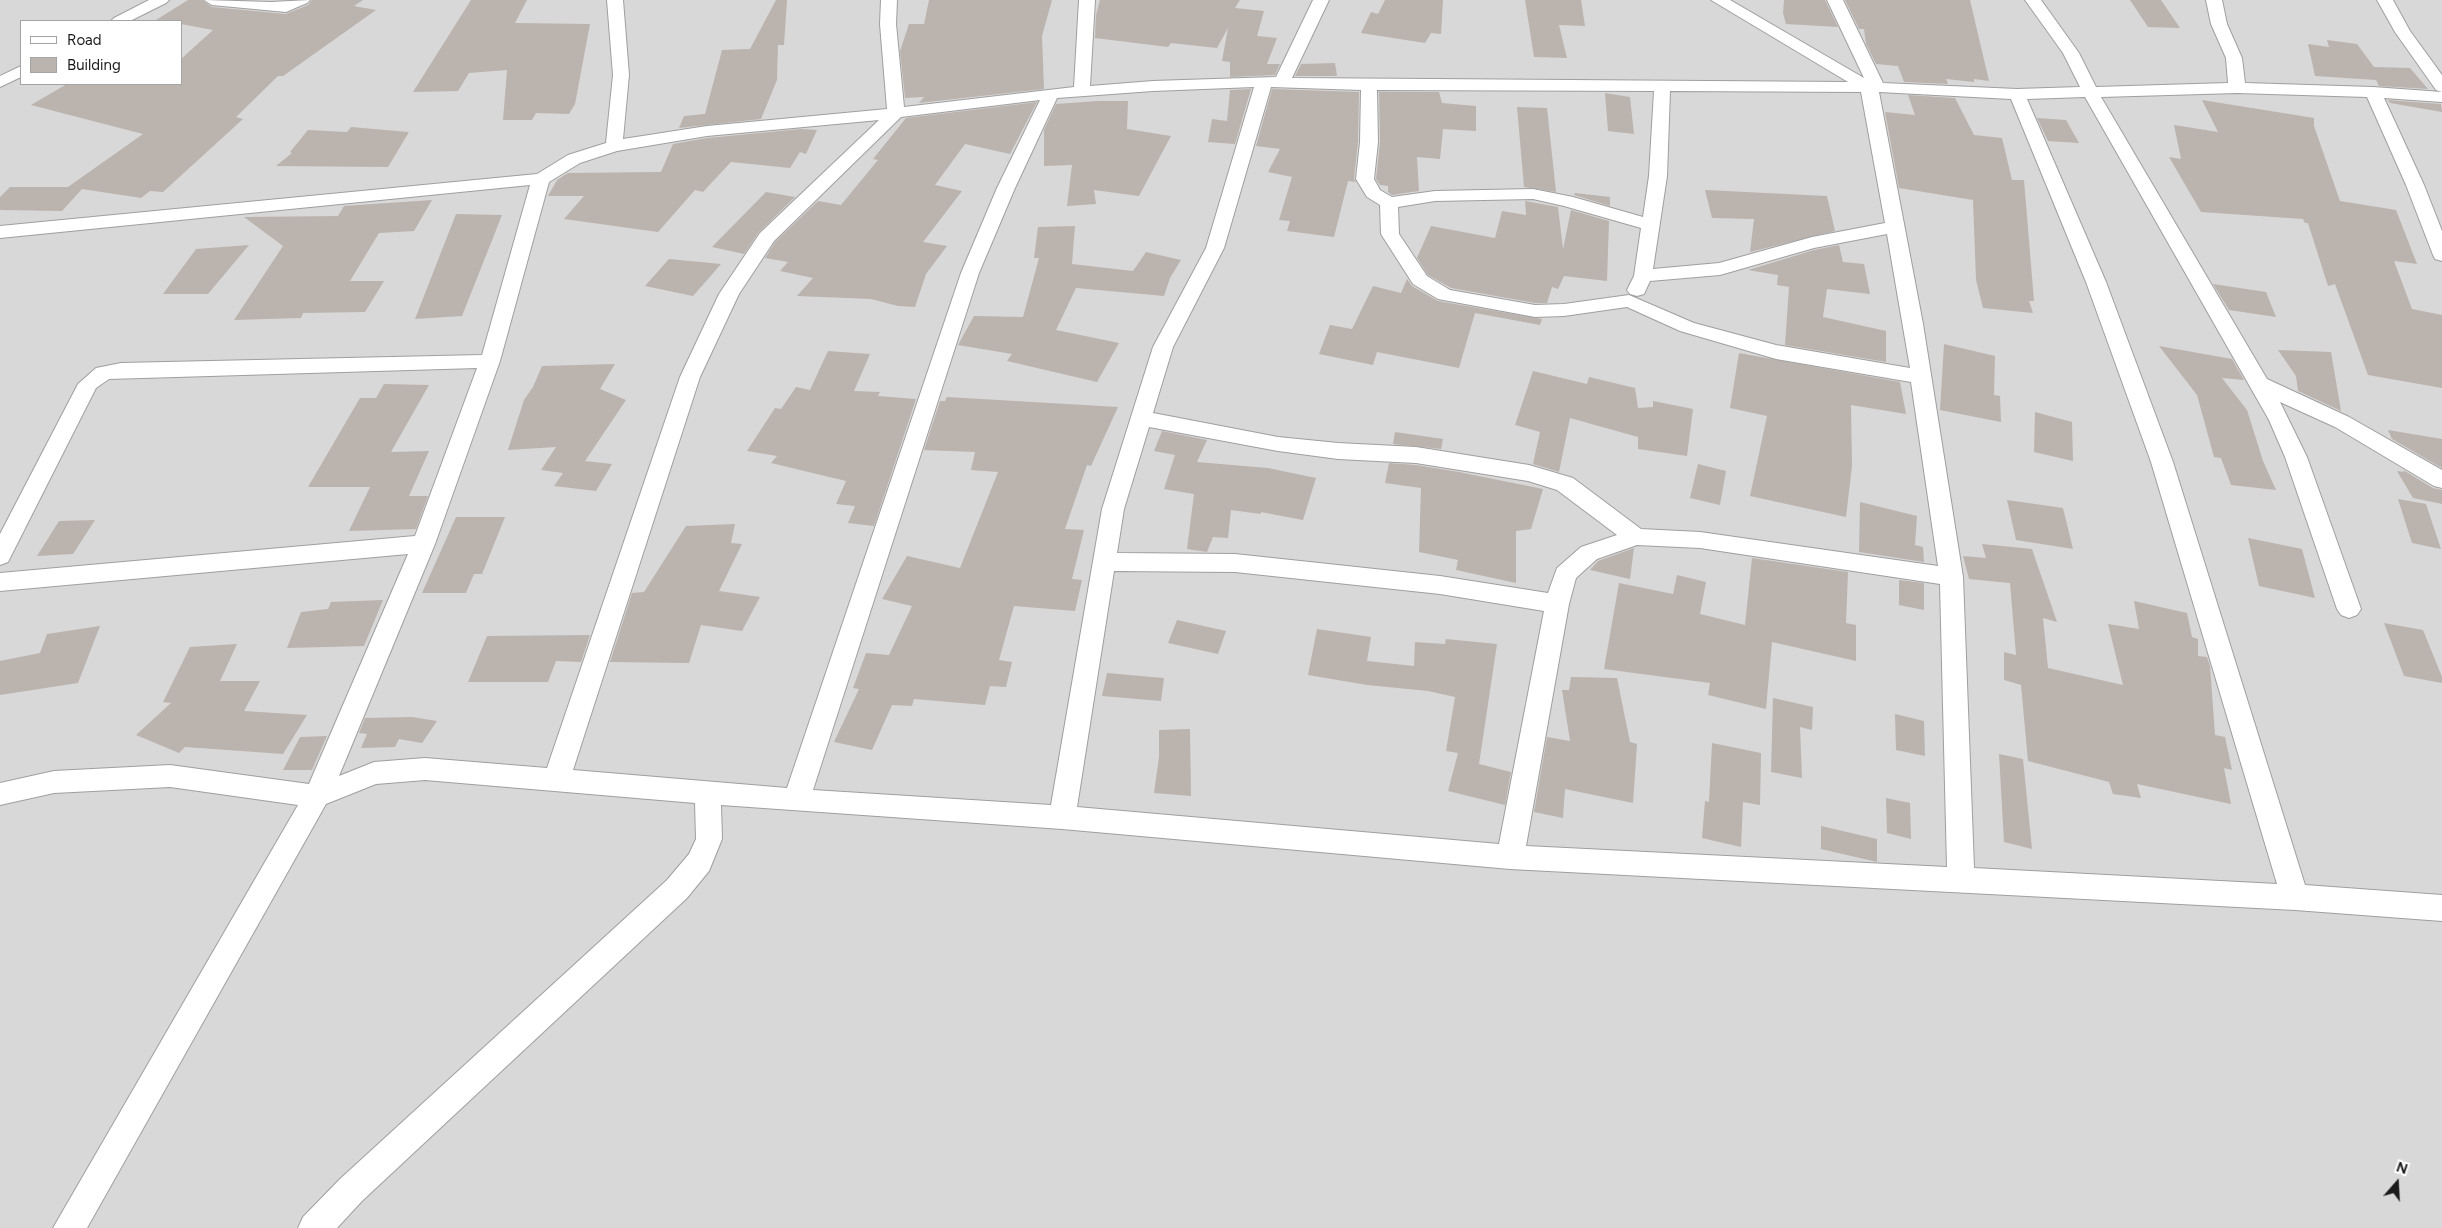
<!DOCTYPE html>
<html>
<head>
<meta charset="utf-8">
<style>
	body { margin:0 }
	#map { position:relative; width:2442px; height:1228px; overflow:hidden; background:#ebe7e1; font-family:Figtree,sans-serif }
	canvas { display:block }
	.legend { position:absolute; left:20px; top:20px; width:162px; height:65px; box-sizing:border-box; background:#fff; border:1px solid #a4a4a4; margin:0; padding:6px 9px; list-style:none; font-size:15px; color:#1b1b1b }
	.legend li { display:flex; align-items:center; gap:10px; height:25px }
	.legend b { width:25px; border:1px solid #a4a4a4 }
	.north { position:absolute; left:2372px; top:1158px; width:50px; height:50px; -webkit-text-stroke:4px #fff; paint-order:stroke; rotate:19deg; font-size:14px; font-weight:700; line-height:20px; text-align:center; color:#1b1b1b }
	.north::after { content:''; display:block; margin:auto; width:18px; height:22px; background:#1b1b1b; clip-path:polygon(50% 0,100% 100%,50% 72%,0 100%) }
</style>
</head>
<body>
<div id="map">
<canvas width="2442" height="1228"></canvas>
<ul class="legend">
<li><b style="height:6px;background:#fff"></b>Road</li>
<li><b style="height:14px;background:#bbb3ae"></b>Building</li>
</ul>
<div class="north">N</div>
</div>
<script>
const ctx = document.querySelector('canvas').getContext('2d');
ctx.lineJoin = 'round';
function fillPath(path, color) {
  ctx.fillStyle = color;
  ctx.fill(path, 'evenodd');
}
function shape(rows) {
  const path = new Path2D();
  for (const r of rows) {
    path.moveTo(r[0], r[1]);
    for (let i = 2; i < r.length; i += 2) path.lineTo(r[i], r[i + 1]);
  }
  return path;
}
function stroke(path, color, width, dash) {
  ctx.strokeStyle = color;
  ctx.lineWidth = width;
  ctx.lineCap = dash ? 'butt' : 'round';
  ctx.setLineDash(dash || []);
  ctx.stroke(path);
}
fillPath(shape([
	[0,0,2442,0,2442,1228,0,1228],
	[21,21,181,21,181,84,21,84]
]), '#d9d8d8');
fillPath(shape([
	[188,0,202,0,212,7,286,14,308,5,312,0,363,0,354,6,376,10,283,76,278,76,236,117,243,119,163,192,150,191,141,198,82,189,62,211,0,210,0,197,10,187,71,187,68,187,143,134,31,105,67,84,181,84,181,59,213,30,181,24,181,21,156,20],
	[471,0,527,0,515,23,590,24,575,104,569,114,536,113,532,120,503,120,507,70,469,73,458,91,413,92],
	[776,0,787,0,784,45,778,45,777,80,761,119,679,128,684,116,705,114,722,50,750,49],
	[929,0,1052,0,1042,36,1044,89,919,103,924,97,905,98,900,51,909,24,924,24],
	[1100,0,1240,0,1235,8,1264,11,1257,36,1277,38,1267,64,1280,64,1275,75,1230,77,1230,62,1222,61,1228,28,1217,48,1171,43,1168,47,1095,38,1096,15],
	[1385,0,1443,0,1441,34,1431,33,1425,43,1361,33,1371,12,1378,14],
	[1525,0,1581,0,1585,26,1559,25,1567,58,1534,57],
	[1784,0,1825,0,1838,27,1786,24,1783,13],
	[1845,0,1970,0,1989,81,1974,79,1974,82,1946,79,1948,84,1904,82,1898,66,1876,64,1866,44,1864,29,1859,29],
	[2130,0,2161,0,2180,28,2148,27],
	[2327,40,2357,44,2374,67,2410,68,2428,89,2379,86,2376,80,2315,76,2308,44,2329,47],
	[1335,63,1337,76,1295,76,1301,64],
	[1251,89,1235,144,1208,142,1212,119,1227,121,1230,90],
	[1272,89,1359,92,1358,142,1354,179,1356,182,1348,181,1334,237,1287,231,1290,221,1279,220,1292,177,1268,172,1280,149,1256,146],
	[1379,92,1439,92,1442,103,1476,106,1476,131,1443,129,1440,159,1417,157,1419,191,1392,195,1388,192,1388,186,1380,185,1376,179,1380,142],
	[1605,93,1630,97,1634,134,1608,131],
	[1908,95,1955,98,1974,135,2002,138,2012,180,2024,180,2034,301,2029,301,2033,313,1983,308,1976,280,1973,200,1899,188,1885,112,1915,115],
	[2202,100,2314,118,2314,126,2340,201,2396,210,2417,264,2394,261,2412,309,2442,315,2442,388,2368,375,2335,284,2328,286,2308,223,2305,223,2303,219,2201,212,2169,157,2181,159,2174,125,2218,132],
	[2388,100,2441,104,2442,112,2390,103],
	[1098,101,1128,101,1127,129,1171,136,1139,196,1094,190,1096,204,1067,206,1072,165,1044,166,1044,130,1056,104],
	[1037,102,1010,154,965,144,935,185,962,191,923,242,947,246,926,274,915,307,898,306,871,299,797,296,813,278,780,271,788,262,765,258,775,242,818,201,841,205,878,160,873,159,906,118],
	[1517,107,1547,108,1556,192,1524,187],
	[2037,118,2066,120,2079,143,2048,141],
	[351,127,409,132,388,167,276,166,292,153,290,152,308,130,347,132],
	[801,129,817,130,806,154,800,152,790,168,731,162,703,192,695,190,658,232,564,219,584,196,548,196,557,180,568,173,661,172,673,144,707,138],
	[1705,190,1827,196,1835,231,1750,252,1754,219,1712,218],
	[766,192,795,197,759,232,744,254,712,247],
	[1575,193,1610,197,1610,206,1574,195],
	[432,200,414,231,379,233,350,281,384,281,365,312,303,313,301,318,234,320,283,246,244,217,338,216,344,206],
	[1525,201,1558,207,1563,249,1571,210,1609,221,1607,281,1564,276,1558,289,1552,287,1547,303,1535,303,1451,288,1428,275,1417,258,1431,226,1495,238,1502,211,1526,215],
	[456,214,502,215,462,316,415,319],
	[1075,226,1072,264,1133,271,1146,252,1181,260,1170,278,1164,296,1076,288,1056,330,1119,343,1097,382,1007,361,1012,354,958,345,974,316,1023,317,1039,258,1034,258,1038,227],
	[249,245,208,294,163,294,196,249],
	[1839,245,1843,262,1864,264,1870,294,1827,289,1823,317,1886,331,1886,362,1785,345,1789,287,1777,285,1778,275,1748,270,1814,250],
	[669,259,721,264,693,296,645,286],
	[1407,279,1412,286,1438,301,1542,319,1540,325,1475,313,1459,368,1377,352,1373,365,1319,354,1330,325,1352,329,1373,286,1401,293],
	[2213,284,2266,292,2276,317,2229,310],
	[1944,344,1995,356,1994,395,2000,396,2001,422,1940,410],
	[2159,346,2232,359,2244,380,2222,378,2247,410,2263,461,2276,490,2231,485,2221,458,2214,457,2197,395],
	[2278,350,2331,352,2341,411,2298,391,2296,376],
	[828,351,870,354,854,391,880,392,878,396,916,399,874,526,848,523,855,506,836,504,846,481,771,463,777,456,747,451,775,408,781,409,796,387,810,390],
	[1739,353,1900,382,1906,414,1851,405,1852,466,1846,517,1750,496,1767,416,1730,408],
	[615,364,600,389,626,400,585,461,612,464,596,491,554,486,563,473,541,470,556,447,508,450,524,400,533,387,542,366],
	[1533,371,1587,384,1589,377,1635,388,1638,408,1653,407,1653,401,1693,409,1687,456,1638,449,1638,437,1570,418,1559,472,1533,464,1540,432,1515,425],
	[384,384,429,385,391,452,429,451,409,496,428,496,416,529,349,531,370,487,308,487,360,398,376,398],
	[947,397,1118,407,1091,466,1087,465,1065,529,1084,530,1072,579,1082,580,1075,611,1014,606,999,660,1012,662,1006,687,990,686,985,705,914,699,912,706,892,705,872,750,834,742,859,689,853,688,866,653,889,655,912,606,882,599,907,556,960,568,998,472,971,470,975,452,924,450,940,401,945,401],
	[2035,412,2072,422,2073,461,2034,452],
	[2388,430,2442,439,2442,468,2392,439],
	[1162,431,1207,440,1197,462,1268,468,1316,478,1303,520,1261,512,1261,514,1231,510,1228,538,1213,537,1207,552,1187,549,1194,494,1164,489,1175,455,1154,451],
	[1395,432,1443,439,1441,449,1393,444],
	[1389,463,1416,465,1459,472,1543,489,1531,529,1516,531,1516,583,1456,570,1458,560,1419,552,1421,488,1385,483],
	[1698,464,1726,471,1720,505,1690,498],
	[2403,470,2433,488,2442,490,2442,504,2413,498,2397,471,2404,472],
	[2398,499,2426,504,2441,549,2412,543],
	[2007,500,2063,508,2073,549,2016,540],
	[1860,502,1917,516,1915,545,1923,547,1924,562,1859,552],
	[456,517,505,517,482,574,474,574,466,593,422,593],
	[95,520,73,554,37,556,59,521],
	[735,524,731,543,742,544,719,591,760,597,742,631,701,625,689,663,610,662,632,593,644,592,686,526],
	[2248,538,2302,549,2315,598,2259,586],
	[1982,544,2032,549,2057,622,2043,618,2048,668,2123,685,2108,624,2139,629,2134,601,2187,613,2192,637,2198,639,2198,656,2207,657,2210,666,2215,735,2225,737,2232,770,2224,768,2231,804,2137,784,2141,798,2113,794,2109,782,2028,761,2021,685,2004,680,2004,652,2016,655,2010,583,1969,579,1963,556,1986,558],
	[1634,548,1630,579,1590,570,1598,561],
	[1752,558,1848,572,1846,623,1856,625,1856,661,1772,642,1766,709,1708,695,1710,683,1604,669,1619,583,1673,594,1677,575,1706,582,1700,614,1745,625],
	[1899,580,1924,583,1924,610,1899,605],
	[383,600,364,646,287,648,301,612,328,609,331,602],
	[1177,620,1226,631,1218,654,1168,643],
	[2384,623,2423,630,2442,677,2442,683,2404,676],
	[100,626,78,683,0,695,0,661,40,653,47,634],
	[1317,629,1371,637,1367,661,1414,666,1415,642,1445,644,1446,639,1497,644,1479,764,1511,772,1505,805,1448,791,1458,753,1446,751,1455,697,1428,691,1367,685,1308,675],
	[590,635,581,662,556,661,548,682,468,682,487,636],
	[237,644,220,681,260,681,244,711,307,715,283,754,185,747,179,753,136,735,171,703,163,702,190,647],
	[1107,673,1164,678,1161,701,1102,696],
	[1571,677,1617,678,1630,742,1637,744,1633,803,1565,789,1563,818,1534,812,1547,737,1570,741,1562,690,1569,690],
	[1773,698,1813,707,1812,730,1800,727,1802,778,1771,772],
	[1895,714,1924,721,1925,756,1896,750],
	[412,717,437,721,422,743,399,739,395,747,361,748,367,734,359,733,365,718],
	[1190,729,1191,796,1154,793,1159,757,1159,730],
	[327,736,312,770,283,770,300,737],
	[1712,743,1761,753,1760,805,1743,802,1741,847,1702,838,1705,801,1709,802],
	[1999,754,2023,759,2032,849,2004,842],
	[1886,798,1910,803,1911,839,1887,833],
	[1821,826,1877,839,1877,862,1821,849]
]), '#bbb3ae');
const street = shape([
	[149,0,169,0,166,3,130,21,111,21,114,18,149,0],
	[204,0,271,2,310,0,307,3,286,12,212,5,204,0],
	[607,0,623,0,629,75,623,139,707,126,887,109,880,24,881,0,897,0,896,24,904,107,1074,87,1079,0,1095,0,1090,86,1153,81,1276,77,1313,0,1329,0,1292,78,1848,82,1711,0,1730,0,1864,78,1827,0,1843,0,1883,83,2017,89,2080,87,2063,53,2025,0,2041,0,2079,53,2096,87,2228,83,2226,58,2211,24,2206,0,2222,0,2227,24,2242,58,2245,83,2373,87,2442,92,2442,102,2384,98,2424,185,2442,231,2442,261,2435,259,2433,255,2406,185,2367,97,2237,93,2101,97,2267,379,2349,417,2442,470,2442,488,2434,486,2335,427,2280,402,2307,457,2361,609,2357,615,2349,618,2341,615,2337,609,2285,457,2269,420,2085,97,2027,99,2106,282,2173,462,2305,885,2442,895,2442,921,2295,910,1510,869,1062,829,721,805,722,839,709,871,687,898,362,1201,337,1228,298,1228,303,1217,340,1179,667,880,689,854,696,839,695,803,425,780,376,784,326,804,87,1228,53,1228,298,805,170,787,54,793,0,805,0,783,54,771,170,765,309,784,408,554,0,591,0,573,415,536,477,368,109,379,96,388,11,556,8,562,0,565,0,534,78,384,96,368,121,363,482,355,530,185,0,238,0,226,537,174,568,155,606,143,613,75,607,0],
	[1254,87,1206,248,1153,347,1102,509,1051,805,813,790,979,273,1015,188,1057,98,1153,91,1254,87],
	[1271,87,1361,90,1360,142,1356,179,1367,197,1380,205,1381,234,1413,284,1438,299,1535,317,1564,316,1627,307,1680,331,1776,359,1911,382,1938,566,1700,532,1641,529,1573,478,1529,465,1416,447,1338,443,1278,437,1153,413,1173,347,1224,248,1271,87],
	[1377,90,1654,91,1649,176,1643,217,1573,197,1533,189,1435,191,1392,197,1380,190,1374,179,1378,142,1377,90],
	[1670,91,1861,92,1885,223,1812,237,1719,263,1653,269,1667,176,1670,91],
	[1879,92,2011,99,2086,282,2151,462,2277,884,1974,868,1963,577,1923,324,1879,92],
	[1040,100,997,188,961,273,787,788,573,770,700,377,739,294,774,241,901,117,1040,100],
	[879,120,760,233,719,294,680,377,547,768,425,758,374,762,339,776,435,544,500,361,549,182,580,163,617,151,707,136,879,120],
	[1533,199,1564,206,1641,228,1634,276,1627,290,1630,294,1637,296,1644,294,1650,281,1720,275,1814,248,1887,234,1910,368,1776,345,1694,323,1629,295,1564,304,1535,305,1450,290,1427,276,1399,234,1398,207,1435,201,1533,199],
	[1149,427,1278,451,1338,459,1416,463,1528,481,1557,490,1617,535,1581,547,1557,568,1548,593,1440,576,1235,554,1117,553,1124,509,1149,427],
	[1637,545,1700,548,1940,584,1947,867,1526,846,1569,604,1576,578,1597,559,1637,545],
	[1114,571,1235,572,1440,594,1544,611,1499,844,1077,807,1114,571],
	[2377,0,2393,0,2410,31,2442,75,2442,92,2436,90,2395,32,2377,0],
	[21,66,21,77,0,87,0,76,21,66]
]);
stroke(street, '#9f9f9f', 2);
fillPath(street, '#fff');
</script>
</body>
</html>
